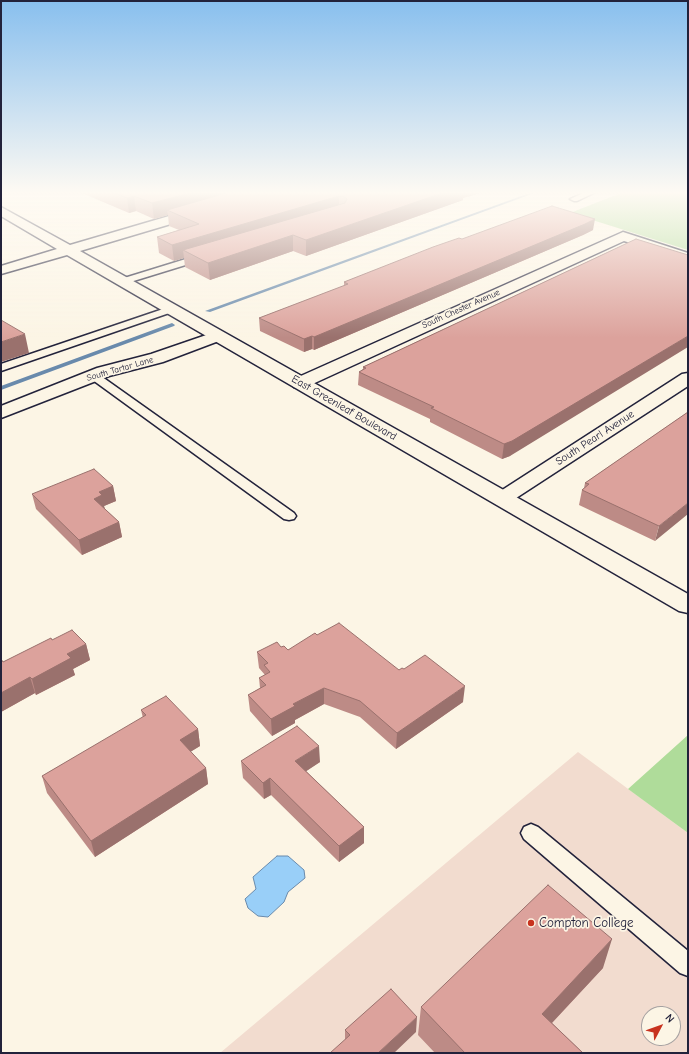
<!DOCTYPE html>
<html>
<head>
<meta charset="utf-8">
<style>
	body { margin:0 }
	#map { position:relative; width:689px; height:1054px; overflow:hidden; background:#fcf5e5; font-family:"Comic Neue",sans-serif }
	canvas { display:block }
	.frame { position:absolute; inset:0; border:2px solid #22223b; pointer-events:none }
	.north { position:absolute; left:641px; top:1006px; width:40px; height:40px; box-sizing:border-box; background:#fcf5e5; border:1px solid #a5a1a1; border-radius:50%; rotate:49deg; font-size:11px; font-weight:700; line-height:16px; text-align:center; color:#22223b }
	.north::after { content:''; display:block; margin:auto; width:14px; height:18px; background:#c8321e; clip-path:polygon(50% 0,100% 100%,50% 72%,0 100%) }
</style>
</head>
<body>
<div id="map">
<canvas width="689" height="1054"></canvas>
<div class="frame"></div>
<div class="north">N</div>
</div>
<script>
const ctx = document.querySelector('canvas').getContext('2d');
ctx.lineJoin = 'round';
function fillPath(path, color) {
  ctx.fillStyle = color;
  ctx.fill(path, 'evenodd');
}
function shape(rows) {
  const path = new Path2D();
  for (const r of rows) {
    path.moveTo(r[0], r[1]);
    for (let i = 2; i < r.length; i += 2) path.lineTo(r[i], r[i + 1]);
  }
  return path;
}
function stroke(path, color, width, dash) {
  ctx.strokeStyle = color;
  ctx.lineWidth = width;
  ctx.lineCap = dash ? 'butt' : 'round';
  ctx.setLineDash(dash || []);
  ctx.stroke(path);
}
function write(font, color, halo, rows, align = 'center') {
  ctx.font = font + ' "Comic Neue",sans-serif';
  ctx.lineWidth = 3.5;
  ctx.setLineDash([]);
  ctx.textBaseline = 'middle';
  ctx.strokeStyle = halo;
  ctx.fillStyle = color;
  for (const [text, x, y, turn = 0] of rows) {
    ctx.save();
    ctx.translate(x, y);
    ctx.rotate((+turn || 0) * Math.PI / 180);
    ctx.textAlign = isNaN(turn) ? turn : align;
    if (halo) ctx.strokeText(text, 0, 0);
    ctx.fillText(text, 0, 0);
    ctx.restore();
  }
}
fillPath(shape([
	[578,752,688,833,688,1053,220,1053],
	[649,1014,673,1014,673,1038,649,1038]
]), '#f2dccf');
fillPath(shape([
	[626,191,688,191,688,250,570,213],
	[688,735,688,833,628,789]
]), '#afdc9a');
const water = shape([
	[277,856,288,856,304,870,305,878,288,892,284,902,268,917,258,916,248,908,245,899,256,889,253,877,277,856]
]);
fillPath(water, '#99cff8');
stroke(water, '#698aac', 1);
fillPath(shape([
	[535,191,540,191,210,312,205,311,535,191],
	[172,323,175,325,174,326,1,390,1,386,172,323]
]), '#698aac');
const lane = shape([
	[588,191,598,191,577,201,574,201,570,199,588,191],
	[202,254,206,257,205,259,127,283,121,283,119,281,121,279,202,254],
	[172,306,177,309,175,311,1,371,1,364,172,306],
	[94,373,98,374,294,513,296,516,294,519,289,520,284,519,90,378,88,376,90,374,94,373],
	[531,824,538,827,688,951,688,976,680,973,524,839,521,833,524,827,531,824]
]);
const street = shape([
	[623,232,688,253,688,261,624,241,306,387,300,388,294,387,291,383,294,379,623,232],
	[218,331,224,333,226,336,224,339,163,362,109,376,1,418,1,406,97,368,151,354,218,331],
	[688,373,688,386,510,502,503,504,496,502,492,498,496,494,682,374,688,373]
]);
const secondary = shape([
	[1,207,70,245,193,209,201,209,203,212,201,215,80,251,688,594,688,613,679,611,67,255,1,274,1,266,57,249,1,216,1,207]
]);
stroke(lane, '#22223b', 3);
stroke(street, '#22223b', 3);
stroke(secondary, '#22223b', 3);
fillPath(lane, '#fcf5e5');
fillPath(street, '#fcf5e5');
fillPath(secondary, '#fcf5e5');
fillPath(shape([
	[77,191,487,191,463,198,463,200,306,256,293,251,210,280,185,267,184,258,174,261,159,253,157,237,179,230,169,226,168,215,154,219,136,211,129,213],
	[593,230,583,235,314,350,312,349,304,352,260,331,259,318,344,286,344,282,462,239],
	[636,239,510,456,502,459,430,422,430,419,358,385,359,372,363,369,363,367],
	[688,412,655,541,579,505,582,490,584,488,585,483],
	[113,486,116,501,104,506,105,509,119,522,122,537,82,555,36,509,32,494],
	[317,635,399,670,404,669,463,702,396,749,360,717,324,704,295,720,295,723,272,736,250,711,248,695,260,688,259,678,265,675,259,668,257,652,281,647,288,650],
	[52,640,86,644,90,660,73,669,75,675,36,695,35,693,1,712,1,659,3,662],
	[141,710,198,729,200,746,190,752,206,768,208,784,95,857,47,793,42,776,143,718],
	[241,761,320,762,306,771,364,827,364,843,339,862,271,795,264,799,243,778],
	[603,968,552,1023,583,1053,435,1053,418,1035,421,1007],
	[345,1030,416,1032,345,1040]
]), '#bd8b86');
fillPath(shape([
	[198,191,250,191,167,210,168,215,154,219,152,203],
	[448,191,487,191,463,198,463,200,306,256,306,240],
	[134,196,136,211,129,213,127,198],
	[339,196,339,212,183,250,184,258,174,261,172,245],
	[595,219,593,230,583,235,314,350,314,337],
	[293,235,293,251,210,280,208,263],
	[25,334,29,353,1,362,1,342],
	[312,336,312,349,304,352,304,339],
	[688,336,688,347,510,456,502,459,504,444],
	[113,486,116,501,104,506,105,510,94,499,99,492],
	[688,503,688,514,655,541,659,526],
	[119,522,122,537,82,555,79,540],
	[86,644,90,660,73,669,75,675,36,695,32,679,67,654],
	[30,677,35,693,1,712,1,693],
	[465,686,463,702,396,749,397,733],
	[324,688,324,704,295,720,295,723,272,736,271,719,293,704],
	[198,729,200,746,182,757,180,740],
	[319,746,320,762,296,778,295,761],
	[206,768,208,784,95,857,91,841],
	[270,778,271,795,264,799,263,783],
	[364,827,364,843,339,862,339,846],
	[612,939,603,968,534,1042,542,1014],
	[417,1017,416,1032,394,1053,378,1053]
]), '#9a716d');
const building = shape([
	[110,191,198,191,152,203,134,196,127,198,110,191],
	[233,191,448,191,306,240,293,235,208,263,183,250,345,203,347,199,343,196,339,196,172,245,157,237,199,224,167,210,233,191],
	[552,206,595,219,585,224,314,337,312,336,304,339,259,318,348,284,344,282,433,247,459,238,462,239,552,206],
	[636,239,688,255,688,336,512,441,504,444,431,408,434,407,359,372,366,368,363,367,391,354,636,239],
	[1,320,25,334,1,342,1,320],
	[688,412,688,503,659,526,582,490,589,484,585,483,688,412],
	[94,469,113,486,99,492,102,495,94,499,119,522,79,540,32,494,94,469],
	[339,623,399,670,402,668,404,669,425,655,465,686,397,733,360,701,324,688,293,704,295,706,271,719,248,695,266,685,259,678,270,672,264,665,268,663,257,652,277,642,281,647,284,646,288,650,315,633,317,635,339,623],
	[72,630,86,644,67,654,71,658,32,679,30,677,1,693,1,659,3,662,51,638,52,640,72,630],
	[166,696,198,729,180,740,206,768,91,841,42,776,146,715,141,710,166,696],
	[297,726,319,746,295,761,364,827,339,846,270,778,263,783,241,761,297,726],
	[548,885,612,939,542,1014,583,1053,465,1053,421,1007,548,885],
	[391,989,417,1017,378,1053,330,1053,350,1035,345,1030,391,989]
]);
fillPath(building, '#dca29c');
stroke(building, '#9a716d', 1);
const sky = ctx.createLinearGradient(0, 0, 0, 338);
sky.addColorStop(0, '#88bfee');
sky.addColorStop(0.57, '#fefaf3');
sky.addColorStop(1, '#fefaf300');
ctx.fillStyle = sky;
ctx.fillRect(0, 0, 689, 338);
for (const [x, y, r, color] of [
	[531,923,4,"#c8321e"]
]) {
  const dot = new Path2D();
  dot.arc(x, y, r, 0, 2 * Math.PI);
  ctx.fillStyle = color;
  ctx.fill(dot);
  stroke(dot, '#fcf5e5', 1.5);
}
write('9px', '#22223b', '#fcf5e5', [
	["South Chester Avenue",461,309,-24],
	["South Tartar Lane",120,369,-16]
]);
write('11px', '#22223b', '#fcf5e5', [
	["East Greenleaf Boulevard",344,408,30],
	["South Pearl Avenue",595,438,-33]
]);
write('13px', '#22223b', '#fcf5e5', [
	["Compton College",539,923]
], 'left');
</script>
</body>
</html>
